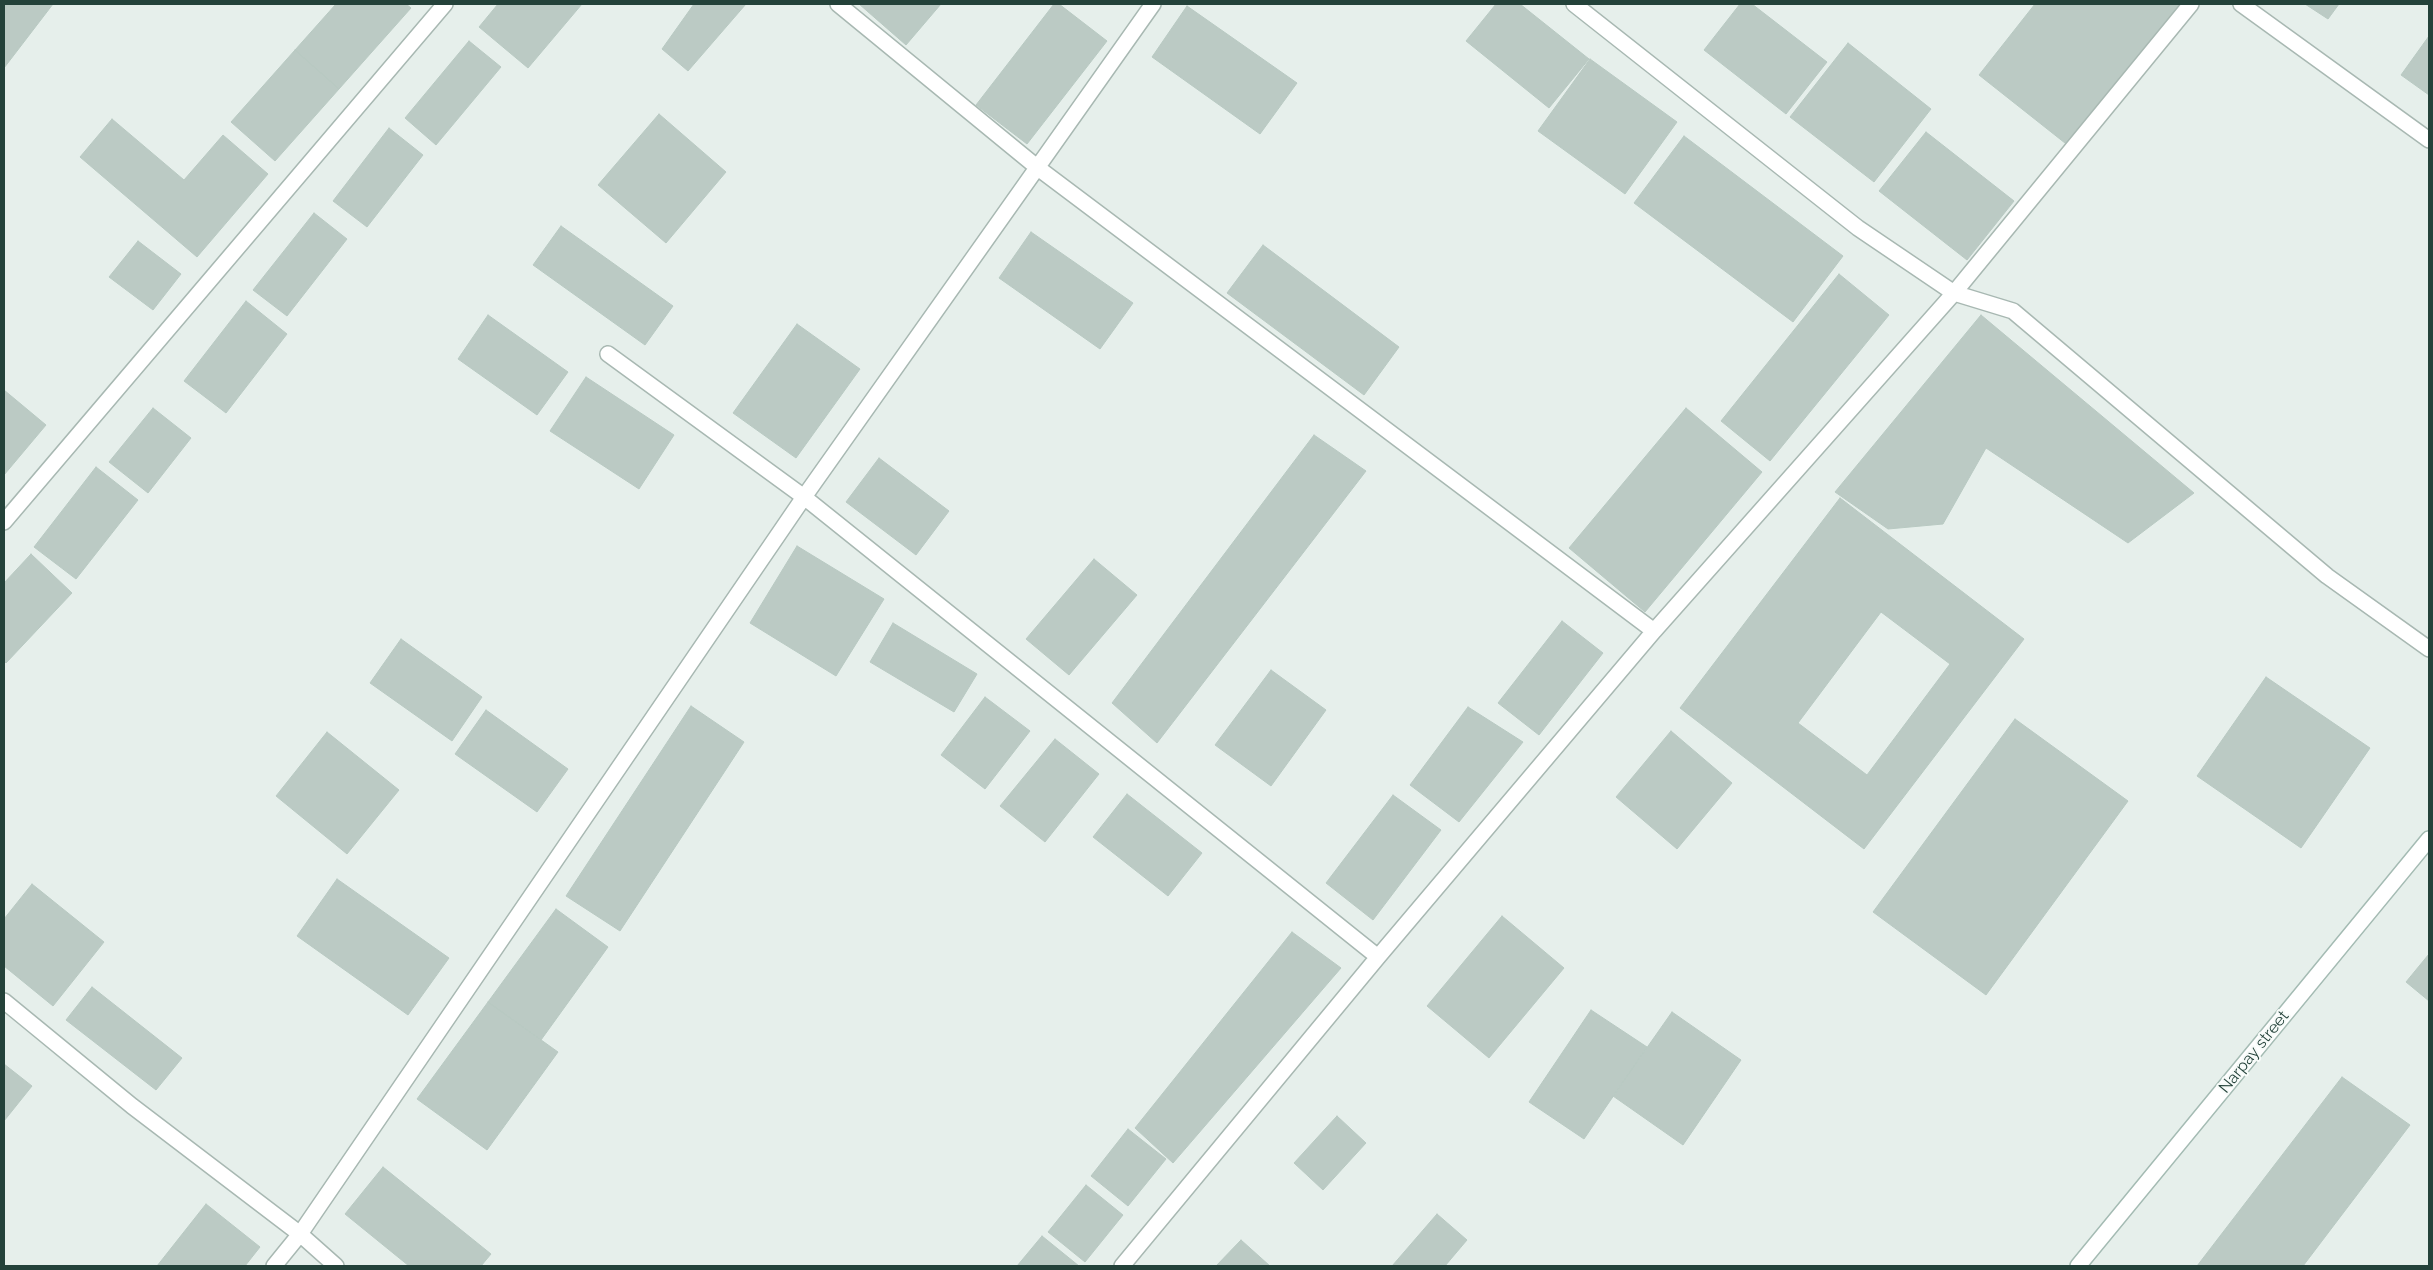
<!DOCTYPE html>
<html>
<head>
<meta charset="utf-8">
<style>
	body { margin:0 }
	#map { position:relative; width:2433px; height:1270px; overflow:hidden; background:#e6efeb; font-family:Raleway,sans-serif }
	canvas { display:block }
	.frame { position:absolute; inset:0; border:5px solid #24423a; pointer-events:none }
</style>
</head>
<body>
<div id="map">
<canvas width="2433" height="1270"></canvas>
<div class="frame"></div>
</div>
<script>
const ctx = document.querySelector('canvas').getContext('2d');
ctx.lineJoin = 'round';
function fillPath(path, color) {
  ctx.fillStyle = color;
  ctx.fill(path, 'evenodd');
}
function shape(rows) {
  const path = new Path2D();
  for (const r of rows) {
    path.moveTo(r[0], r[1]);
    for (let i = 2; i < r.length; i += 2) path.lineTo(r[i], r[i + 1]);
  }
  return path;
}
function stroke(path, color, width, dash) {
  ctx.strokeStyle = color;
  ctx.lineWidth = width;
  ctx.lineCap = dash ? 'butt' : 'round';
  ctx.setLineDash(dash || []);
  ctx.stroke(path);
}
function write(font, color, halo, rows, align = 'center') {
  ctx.font = font + ' Raleway,sans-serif';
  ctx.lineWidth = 4;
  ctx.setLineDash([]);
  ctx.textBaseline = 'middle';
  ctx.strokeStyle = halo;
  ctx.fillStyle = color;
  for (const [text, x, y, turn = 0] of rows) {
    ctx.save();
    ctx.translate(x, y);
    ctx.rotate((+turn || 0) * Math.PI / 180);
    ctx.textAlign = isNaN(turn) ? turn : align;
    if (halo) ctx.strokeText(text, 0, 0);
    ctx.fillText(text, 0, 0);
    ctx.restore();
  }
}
const building = shape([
	[4,4,53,4,4,68,4,4],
	[336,4,406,4,411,8,339,89,295,50,336,4],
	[498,4,582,4,528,68,479,27,498,4],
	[694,4,746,4,688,71,662,49,694,4],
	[859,4,941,4,906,45,859,4],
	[1054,4,1059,4,1107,41,1027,144,976,105,1054,4],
	[1496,4,1520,4,1589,59,1549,108,1466,41,1496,4],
	[1740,4,1752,4,1827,62,1786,114,1704,50,1740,4],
	[2035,4,2183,4,2070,147,1979,75,2035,4],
	[2305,4,2339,4,2328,19,2305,4],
	[1187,6,1297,83,1260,134,1152,57,1187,6],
	[2429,36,2429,95,2401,75,2429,36],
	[469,41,501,67,436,145,405,118,469,41],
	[1848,43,1931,109,1874,182,1790,117,1848,43],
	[295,50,339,89,275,161,231,122,295,50],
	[1590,59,1677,122,1625,194,1538,131,1590,59],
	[659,114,726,172,666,243,598,185,659,114],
	[112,119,184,180,223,135,268,174,197,257,80,157,112,119],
	[389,128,423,155,367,227,333,201,389,128],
	[1926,132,2014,201,1967,260,1879,191,1926,132],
	[1684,136,1843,256,1793,322,1634,203,1684,136],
	[314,213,347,239,287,316,253,290,314,213],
	[561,226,673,306,645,345,533,265,561,226],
	[1031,232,1133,303,1100,349,999,278,1031,232],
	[138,241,181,274,153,310,109,277,138,241],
	[1263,245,1399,347,1364,395,1227,293,1263,245],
	[1839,274,1889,315,1770,461,1721,421,1839,274],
	[246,301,287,334,226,413,184,381,246,301],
	[488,315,568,372,537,415,458,359,488,315],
	[1981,315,2194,493,2128,543,1986,448,1943,524,1888,529,1835,492,1981,315],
	[797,324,860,369,796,458,733,413,797,324],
	[586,377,674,435,639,489,550,431,586,377],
	[4,390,46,425,4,475,4,390],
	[153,408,191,438,148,493,109,462,153,408],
	[1686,408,1762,472,1645,612,1569,548,1686,408],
	[1314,435,1366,471,1157,743,1112,703,1314,435],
	[879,458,949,511,916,555,846,502,879,458],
	[96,467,138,500,76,579,34,547,96,467],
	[1840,498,2024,639,1864,849,1680,708,1840,498],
	[1881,612,1950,664,1867,775,1798,723,1881,612],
	[797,546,884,599,836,676,750,623,797,546],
	[31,554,72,593,6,663,4,661,4,583,31,554],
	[1094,559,1137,595,1069,675,1026,639,1094,559],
	[1562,621,1603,653,1539,735,1498,703,1562,621],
	[893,623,977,674,954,712,870,662,893,623],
	[401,639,482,697,452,741,370,683,401,639],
	[1271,670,1326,710,1271,786,1215,745,1271,670],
	[2266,677,2370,748,2301,848,2197,776,2266,677],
	[985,697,1030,731,985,789,941,755,985,697],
	[691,706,744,742,620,931,566,896,691,706],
	[1468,707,1523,742,1459,822,1410,785,1468,707],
	[486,710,568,769,537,812,455,754,486,710],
	[2015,719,2128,801,1986,995,1873,912,2015,719],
	[1671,731,1732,783,1677,849,1616,797,1671,731],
	[327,732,399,790,347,854,276,796,327,732],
	[1055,739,1099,774,1045,842,1000,806,1055,739],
	[1127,794,1202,853,1168,896,1093,837,1127,794],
	[1393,795,1441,830,1373,920,1326,883,1393,795],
	[337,879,449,958,408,1015,297,936,337,879],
	[32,884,104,942,53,1006,4,966,4,919,32,884],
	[556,909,608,947,541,1040,488,1002,556,909],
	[1502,916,1564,968,1489,1058,1427,1006,1502,916],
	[1292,932,1341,968,1173,1163,1135,1128,1292,932],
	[2429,954,2429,1001,2406,982,2429,954],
	[92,987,182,1058,156,1090,66,1020,92,987],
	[488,1002,558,1052,487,1150,417,1099,488,1002],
	[1591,1010,1647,1047,1584,1139,1529,1102,1591,1010],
	[1672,1012,1741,1060,1683,1145,1613,1096,1672,1012],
	[4,1064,32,1086,4,1121,4,1064],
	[2342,1077,2410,1125,2303,1266,2197,1266,2342,1077],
	[1337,1116,1366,1143,1323,1190,1294,1163,1337,1116],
	[1128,1129,1166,1159,1128,1206,1091,1176,1128,1129],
	[383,1167,491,1254,481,1266,409,1266,345,1214,383,1167],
	[1086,1185,1123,1215,1085,1262,1048,1232,1086,1185],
	[206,1204,260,1247,245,1266,157,1266,206,1204],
	[1437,1214,1467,1240,1445,1266,1392,1266,1437,1214],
	[1042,1236,1079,1266,1017,1266,1042,1236],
	[1241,1240,1270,1266,1216,1266,1241,1240]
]);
fillPath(building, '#bbcac4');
stroke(building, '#b8c9c2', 1);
const service = shape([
	[2241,4,2429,140]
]);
const minor = shape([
	[838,4,1038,168,1654,631],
	[1574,4,1858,228,1954,293,2013,311,2327,576,2429,649],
	[608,354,804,497,1378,957],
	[4,522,445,4],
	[4,1001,132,1106,300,1234,336,1266],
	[274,1266,300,1234,804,497,1153,4],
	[1122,1266,1378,957,1654,631,1954,293,2191,4]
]);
const secondary = shape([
	[2078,1266,2429,839]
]);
stroke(service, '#a8b8b2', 18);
stroke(minor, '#a8b8b2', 18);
stroke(secondary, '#a4bbb3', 18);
stroke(service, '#fff', 15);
stroke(minor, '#fff', 15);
stroke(secondary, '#fff', 15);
write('16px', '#24423a', '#f7fbf9', [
	["Narpay street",2254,1052,-51]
]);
</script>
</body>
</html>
